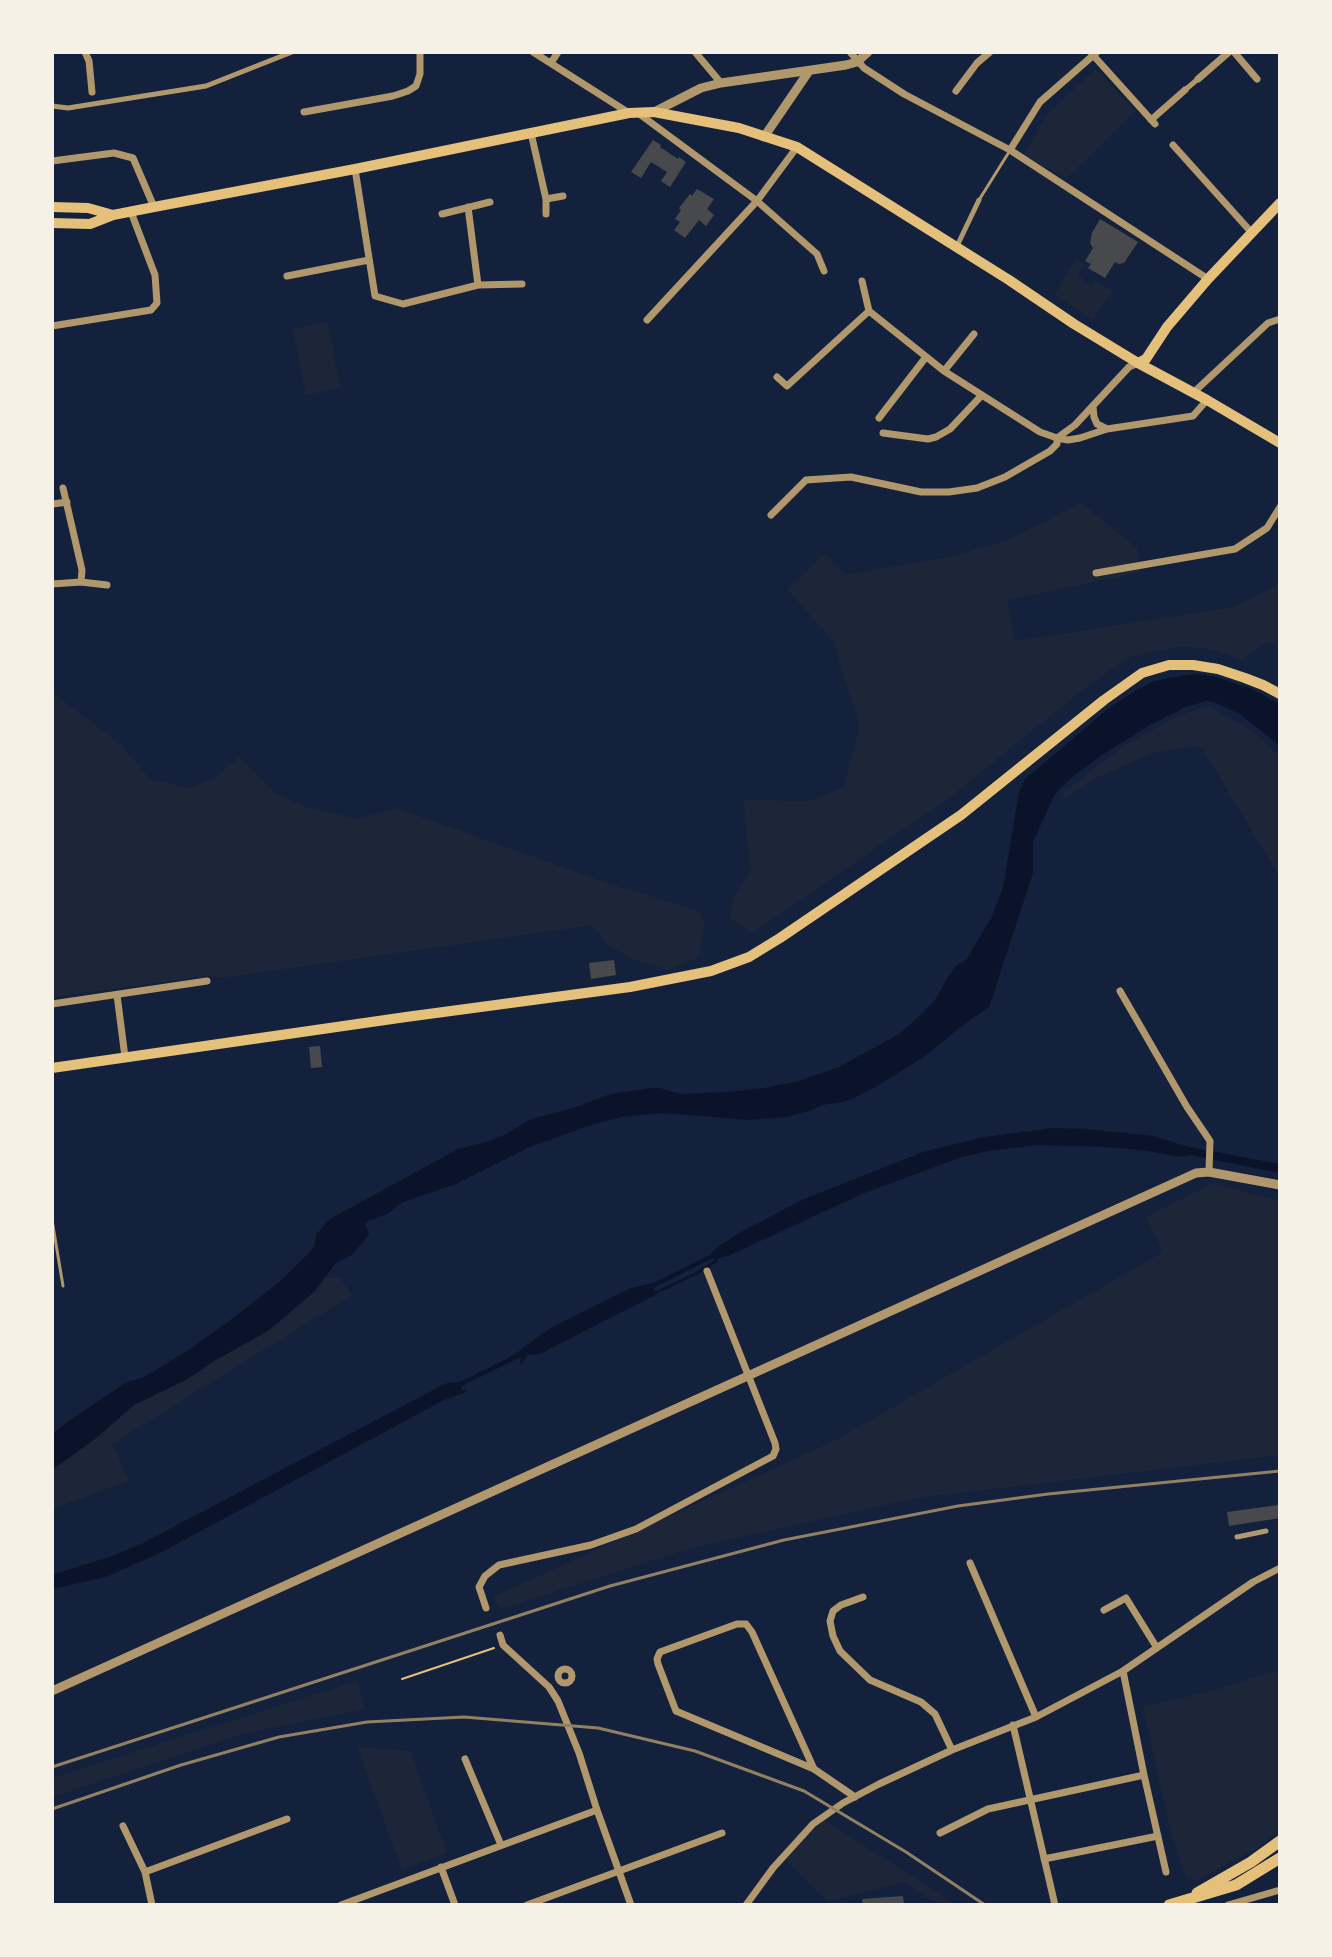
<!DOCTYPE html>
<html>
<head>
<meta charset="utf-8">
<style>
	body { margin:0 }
	#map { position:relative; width:1332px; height:1957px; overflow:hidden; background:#14213d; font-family:"DM Sans",sans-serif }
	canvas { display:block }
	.frame { position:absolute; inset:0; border:54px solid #f6f1e7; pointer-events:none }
</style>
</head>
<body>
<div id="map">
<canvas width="1332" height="1957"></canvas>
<div class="frame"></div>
</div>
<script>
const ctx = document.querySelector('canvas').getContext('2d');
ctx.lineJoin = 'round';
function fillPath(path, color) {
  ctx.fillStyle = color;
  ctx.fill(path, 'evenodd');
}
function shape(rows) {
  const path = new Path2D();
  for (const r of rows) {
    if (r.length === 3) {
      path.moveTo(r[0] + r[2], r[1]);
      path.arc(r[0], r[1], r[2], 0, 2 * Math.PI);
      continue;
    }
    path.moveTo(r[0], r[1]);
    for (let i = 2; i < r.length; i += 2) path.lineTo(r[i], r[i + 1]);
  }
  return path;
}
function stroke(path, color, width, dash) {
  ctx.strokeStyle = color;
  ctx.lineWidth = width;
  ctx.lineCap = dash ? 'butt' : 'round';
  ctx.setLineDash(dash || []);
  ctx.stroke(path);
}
fillPath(shape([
	[1096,69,1135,111,1067,178,1023,155,1050,111],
	[1077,258,1083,264,1078,275,1091,286,1095,280,1112,291,1093,320,1054,295],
	[328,322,340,388,306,395,293,329],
	[1080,502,1137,548,1141,572,1007,600,1015,641,1234,607,1280,584,1280,646,1268,642,1242,660,1214,650,1183,646,1132,656,1086,687,948,799,753,932,730,919,733,898,751,869,743,800,808,801,843,788,860,726,833,641,787,589,825,553,846,575,950,557,1005,541,1053,518],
	[52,692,120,744,151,780,189,788,217,777,239,757,274,792,308,808,358,819,396,808,607,883,699,911,705,924,699,957,669,970,635,960,609,946,592,925,220,978,208,976,52,997],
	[1208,706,1248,728,1280,756,1279,876,1201,746,1158,751,1096,778,1062,800,1064,792,1125,745,1178,716],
	[1213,1183,1280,1202,1280,1455,916,1498,695,1547,500,1609,493,1597,836,1440,1163,1252,1146,1217],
	[324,1278,340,1278,352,1295,112,1444,129,1481,52,1509,52,1470,95,1439,134,1405,186,1380,214,1361,268,1331,315,1291],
	[1280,1670,1280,1831,1258,1848,1195,1881,1186,1878,1170,1829,1143,1707,1212,1691],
	[357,1681,365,1709,245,1733,52,1797,52,1778],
	[357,1747,410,1751,447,1853,402,1870],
	[825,1820,956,1905,938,1905,905,1882,828,1901,785,1859,807,1835]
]), '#1d2539');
fillPath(shape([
	[1195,674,1212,676,1250,688,1280,704,1280,746,1240,714,1214,702,1206,701,1186,707,1150,725,1102,755,1070,779,1055,794,1033,842,1033,873,989,1007,958,1029,925,1056,874,1088,854,1098,843,1102,822,1105,810,1111,786,1117,748,1120,662,1113,622,1117,597,1123,532,1146,456,1184,403,1202,387,1214,368,1221,365,1224,369,1232,368,1236,352,1255,336,1263,315,1291,268,1331,214,1361,186,1380,134,1405,95,1439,52,1470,52,1435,63,1425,125,1383,144,1377,187,1351,237,1315,278,1283,307,1255,314,1247,316,1235,328,1220,458,1149,489,1141,506,1134,529,1120,576,1107,610,1094,651,1088,660,1088,680,1094,729,1092,764,1088,798,1081,839,1067,899,1034,924,1012,937,997,946,980,956,966,966,960,991,918,1003,888,1019,792,1025,779,1113,705,1137,690,1152,682,1168,678],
	[1052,1128,1088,1129,1153,1136,1189,1147,1280,1164,1280,1173,1190,1155,1180,1157,1148,1151,1108,1147,1037,1145,988,1151,959,1158,862,1194,728,1256,711,1259,654,1288,654,1291,662,1290,655,1295,540,1354,528,1355,520,1365,521,1357,462,1386,461,1389,469,1391,444,1400,162,1552,106,1577,52,1589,52,1575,109,1557,141,1544,433,1390,447,1383,460,1382,514,1355,544,1332,558,1324,631,1288,653,1283,710,1255,716,1248,739,1233,804,1199,923,1152,984,1137]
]), '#0b132b');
stroke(shape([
	[662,1290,699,1272,716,1261,718,1257]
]), '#0b132b', 3);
fillPath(shape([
	[653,140,661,145,660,147,678,159,679,157,686,162,670,187,661,181,667,172,651,162,641,178,631,172],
	[697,189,714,199,707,209,714,215,706,226,699,220,685,238,674,230,680,222,675,219,681,210,679,208,690,194,692,196],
	[1100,219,1138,242,1124,263,1119,264,1115,262,1105,278,1088,268,1091,264,1085,261,1093,248,1090,243,1092,233],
	[614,960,616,975,591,979,589,963],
	[320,1046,322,1067,311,1068,309,1047],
	[1278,1505,1280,1518,1229,1526,1227,1512],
	[903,1896,904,1905,863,1905,862,1899]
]), '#48494c');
stroke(shape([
	[402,1679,494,1648]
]), '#e5c07b', 2);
stroke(shape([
	[979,200,1009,152],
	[52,1220,63,1286]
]), '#b1986c', 3);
stroke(shape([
	[1185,90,1198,79],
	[52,106,68,108,206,86,292,52],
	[957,246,979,200],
	[1237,1537,1266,1531]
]), '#b1986c', 5);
stroke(shape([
	[85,52,89,61,92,92],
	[533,52,629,113],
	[695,52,721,83],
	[850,52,864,68,904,94,1010,150,1208,279],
	[1234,52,1257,79],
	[1092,54,1155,124],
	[551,63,558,52],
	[1198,79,1229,52],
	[956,91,977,63,990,52],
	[304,112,393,96,408,91,416,86,420,74,420,52],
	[638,113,757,201,817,254,824,271],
	[1151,120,1185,90],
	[531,133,546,199,563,196],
	[1173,145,1252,233],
	[1010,150,1040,102,1097,52],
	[52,161,114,153,133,158,154,207],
	[355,169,375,296,403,304,478,285,468,207],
	[546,199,546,214],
	[442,214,490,202],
	[287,276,369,260],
	[862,281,869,311,944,371,1040,432,1057,438,1068,440,1080,438,1107,429,1193,416,1207,400],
	[478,285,522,284],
	[647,320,757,201,797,147],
	[52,326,151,310,157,303,155,275,131,212],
	[944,371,974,334],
	[777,377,787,386,869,311],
	[1193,393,1268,323,1280,319],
	[1093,406,1094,417,1097,424,1107,429],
	[879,418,926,357],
	[883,433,928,439,936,437,950,429,982,395],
	[63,488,82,570,81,582],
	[53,504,67,502],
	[771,515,806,480,851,477,921,492,949,492,977,488,1005,477,1050,451,1057,444,1057,438,1075,425,1129,367,1138,363],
	[1096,573,1235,549,1267,528,1280,507],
	[52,584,81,582,107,585],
	[1120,991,1187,1107,1210,1141,1209,1172],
	[117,995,125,1057],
	[52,1004,207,981],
	[970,1563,1036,1717],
	[863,1597,841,1605,833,1611,830,1621,833,1636,840,1651,870,1680,921,1702,935,1714,952,1750],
	[486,1608,479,1587,485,1576,499,1565,591,1545,636,1529,773,1456,776,1449,775,1443,707,1271],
	[1104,1610,1126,1598,1157,1648],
	[500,1635,503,1645,549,1687,558,1701,579,1753,597,1810,631,1905],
	[565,1676,7],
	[1123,1671,1144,1775,1166,1872],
	[1013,1725,1055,1905],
	[465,1759,501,1845],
	[814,1769,752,1632,746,1624,737,1624,660,1652,657,1659,658,1664,676,1711,814,1769,855,1797],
	[123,1826,145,1872,152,1905],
	[940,1833,988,1809,1144,1775],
	[1044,1859,1158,1836],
	[441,1867,455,1905],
	[145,1872,287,1819],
	[341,1905,597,1810],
	[527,1905,722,1833],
	[746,1905,773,1868,813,1824,843,1803,879,1784,952,1750,1036,1717,1123,1671,1253,1582,1280,1568],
	[1228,1905,1280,1890]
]), '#b1986c', 7);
stroke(shape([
	[654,112,701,88,721,83,846,65,857,62,868,52],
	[764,137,809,71],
	[52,1691,1196,1173,1209,1172,1280,1185]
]), '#b1986c', 9);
stroke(shape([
	[52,207,88,208,113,215],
	[52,223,90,224,113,215,154,207,355,169,629,113,654,112,739,128,797,147,1009,280,1074,324,1138,363,1207,400,1280,443],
	[1138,363,1146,359,1167,327,1208,279,1280,203],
	[52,1068,406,1017,630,987,711,971,749,957,780,938,961,815,1104,700,1142,673,1169,665,1193,665,1218,669,1245,678,1263,685,1280,694]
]), '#e5c07b', 10);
stroke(shape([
	[1197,1893,1251,1862,1280,1841],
	[1169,1905,1236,1885,1280,1858]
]), '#e5c07b', 11);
stroke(shape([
	[52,1767,610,1586,784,1540,958,1506,1048,1494,1280,1471],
	[52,1809,181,1765,279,1737,367,1722,464,1717,598,1728,695,1751,804,1791,906,1852,985,1905]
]), '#918062', 3);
</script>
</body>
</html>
